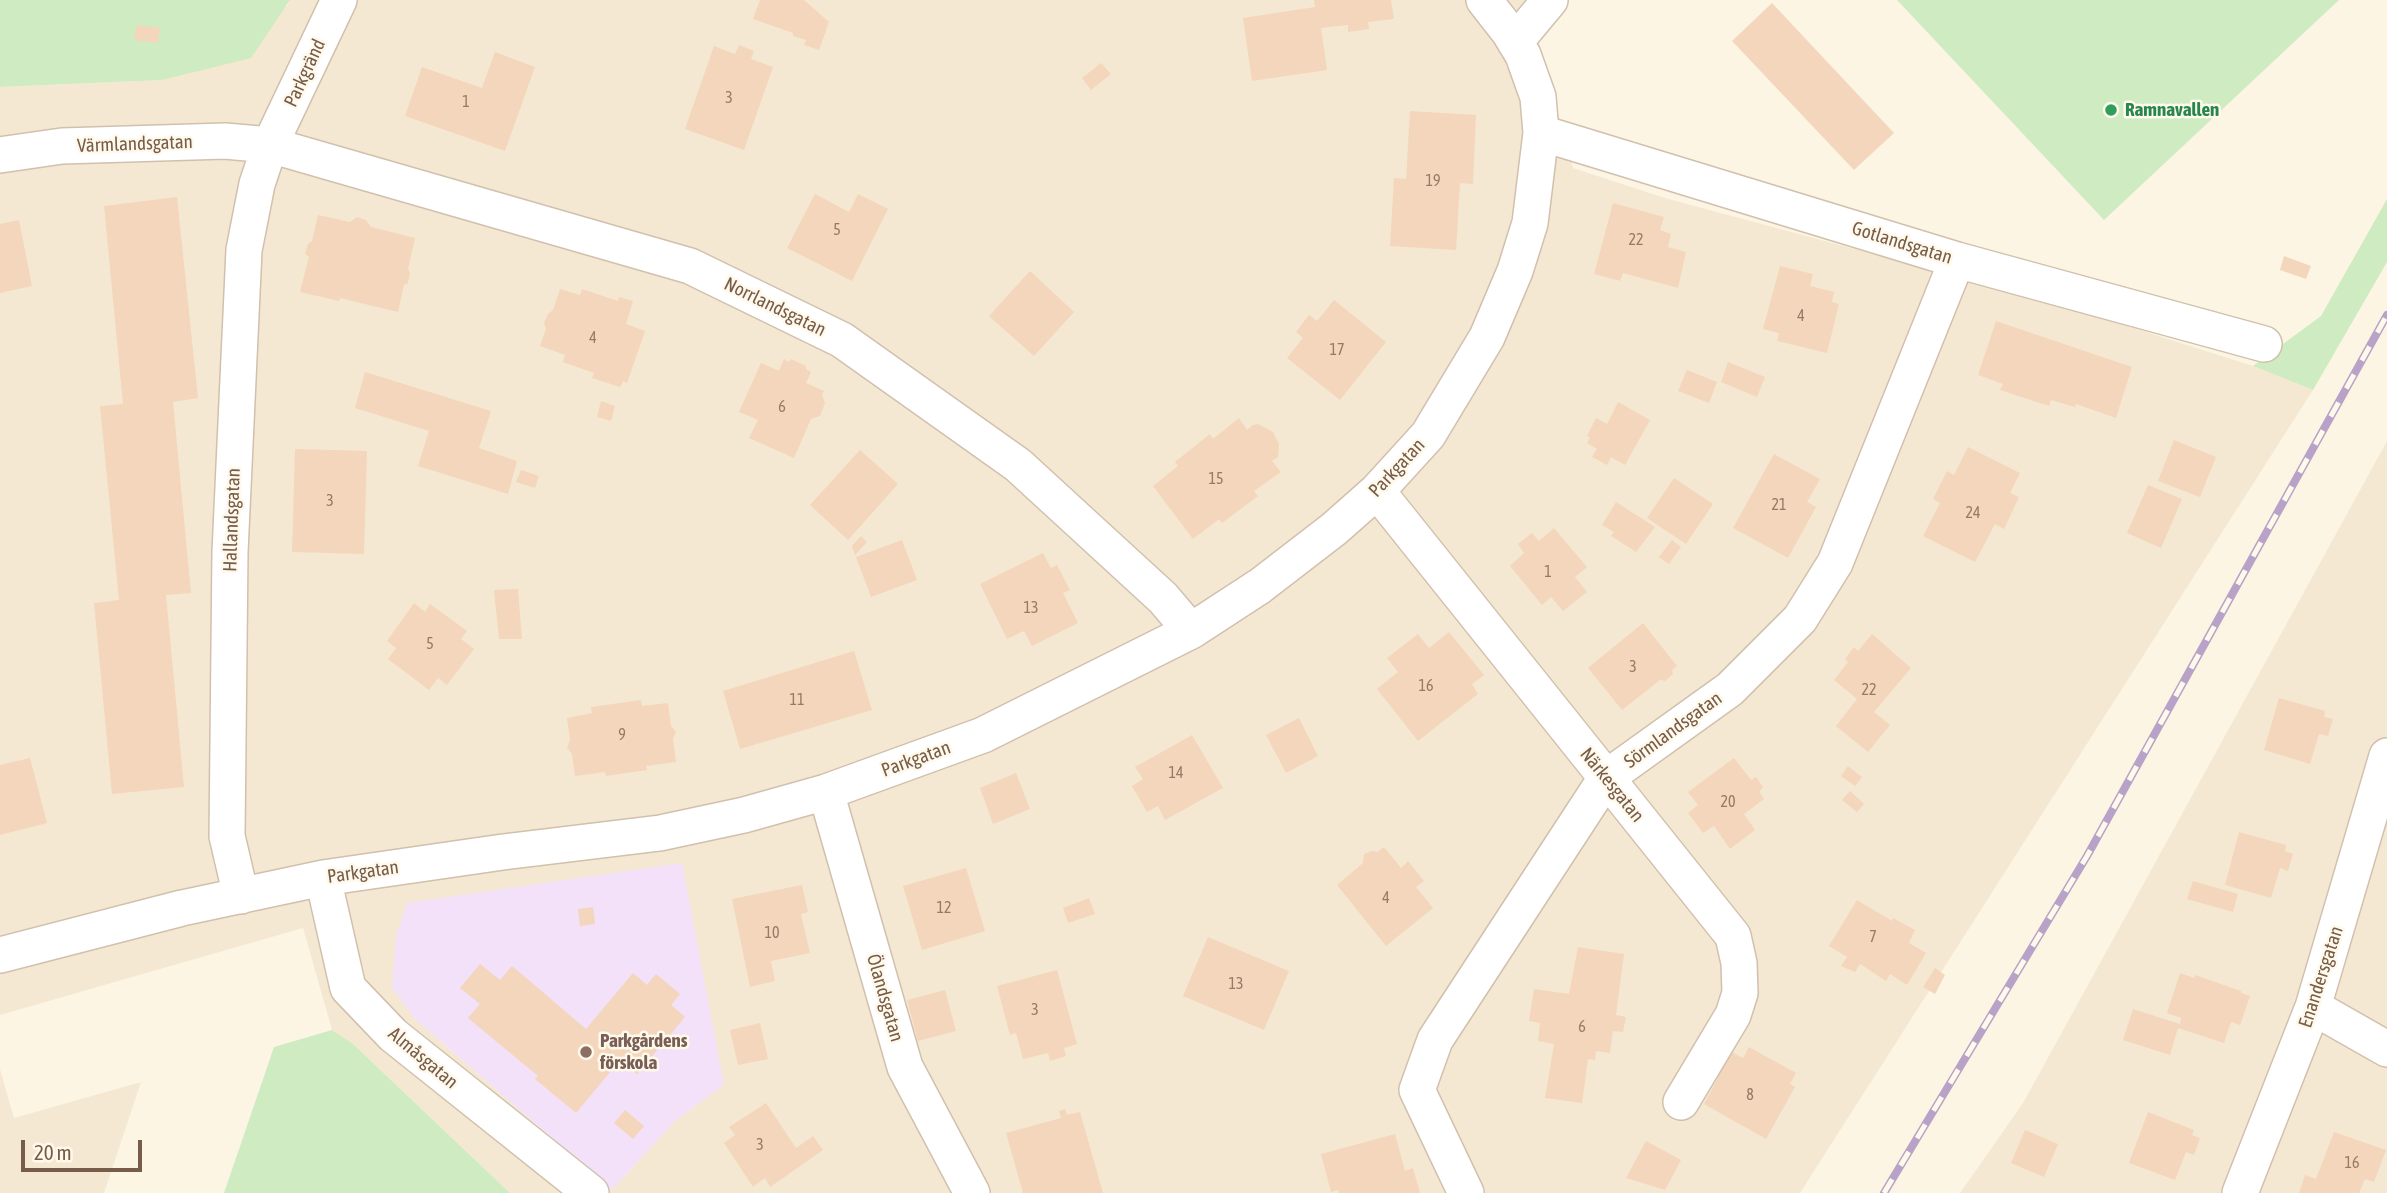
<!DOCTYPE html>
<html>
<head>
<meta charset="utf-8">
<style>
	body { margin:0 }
	#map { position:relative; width:2387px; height:1193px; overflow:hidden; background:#fdf5e4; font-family:"Asap Condensed",sans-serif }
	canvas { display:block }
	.scale { position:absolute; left:21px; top:1140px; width:121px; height:32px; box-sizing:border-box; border:4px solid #765c49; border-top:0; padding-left:9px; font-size:21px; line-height:24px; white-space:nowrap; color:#765c49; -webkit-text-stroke:5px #fff9eb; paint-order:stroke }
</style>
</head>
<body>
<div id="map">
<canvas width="2387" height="1193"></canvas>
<div class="scale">20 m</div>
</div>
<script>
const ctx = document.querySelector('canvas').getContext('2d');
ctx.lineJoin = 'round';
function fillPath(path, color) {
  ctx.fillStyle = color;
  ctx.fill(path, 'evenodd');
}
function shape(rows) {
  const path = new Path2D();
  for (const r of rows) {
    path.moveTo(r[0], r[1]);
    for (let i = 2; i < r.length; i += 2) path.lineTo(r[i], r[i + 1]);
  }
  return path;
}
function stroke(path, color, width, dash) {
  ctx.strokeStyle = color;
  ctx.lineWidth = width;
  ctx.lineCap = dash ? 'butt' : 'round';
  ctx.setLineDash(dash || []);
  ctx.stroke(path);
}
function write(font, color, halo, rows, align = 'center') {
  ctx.font = font + ' "Asap Condensed",sans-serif';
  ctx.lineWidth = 5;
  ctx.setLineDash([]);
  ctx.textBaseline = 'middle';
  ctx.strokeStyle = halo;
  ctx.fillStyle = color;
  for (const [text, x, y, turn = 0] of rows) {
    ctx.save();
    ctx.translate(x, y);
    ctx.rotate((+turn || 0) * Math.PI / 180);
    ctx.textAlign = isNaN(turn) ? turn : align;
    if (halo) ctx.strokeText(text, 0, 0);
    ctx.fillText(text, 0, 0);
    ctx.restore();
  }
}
fillPath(shape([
	[290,0,1527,0,1573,168,1665,198,2055,303,2253,366,2313,390,1800,1193,510,1193,352,1043,332,1030,303,928,0,1015,0,87,162,80,287,6],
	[392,988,724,1085,675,1121,612,1190,416,1020],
	[2387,441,2387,1193,1960,1193,2023,1103],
	[0,1069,14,1118,141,1082,104,1193,0,1193]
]), '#f5e8d2');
fillPath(shape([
	[682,863,724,1085,675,1121,612,1190,416,1020,392,988,396,936,407,903]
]), '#f2e1f9');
fillPath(shape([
	[0,0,290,0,251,58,162,80,0,87],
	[1897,0,2339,0,2104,220],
	[2387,199,2387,262,2313,390,2253,366,2321,316],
	[332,1030,352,1043,510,1193,224,1193,274,1047]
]), '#cfebc2');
fillPath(shape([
	[760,0,804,0,829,22,819,50,804,45,806,40,793,36,793,33,753,19],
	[1314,0,1391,0,1394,19,1368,22,1369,29,1348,32,1348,25,1321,28,1327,70,1252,81,1243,18,1315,7],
	[1772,3,1894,133,1854,170,1732,41],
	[137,25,160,28,158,43,134,40],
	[739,45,754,51,751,59,773,67,744,150,685,129,714,46,735,54],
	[495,52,535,67,505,151,405,116,422,67,482,88],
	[1101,63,1111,74,1091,90,1082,78],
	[1410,111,1476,115,1473,184,1460,183,1456,250,1390,246,1394,178,1406,179],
	[815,194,849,212,858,194,888,209,852,281,787,248],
	[177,197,198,398,173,402,191,593,166,595,184,787,112,794,94,603,119,600,100,406,123,404,104,206],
	[1613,203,1664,217,1660,230,1671,234,1668,247,1686,252,1678,288,1623,273,1620,281,1594,274],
	[318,215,350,222,357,217,366,220,371,227,415,238,408,269,410,273,408,283,404,285,398,312,340,298,339,301,300,292,309,257,305,254,308,244,312,241],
	[19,220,32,286,0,293,0,224],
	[2284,256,2311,266,2306,279,2280,270],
	[1780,266,1813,274,1810,286,1834,292,1832,302,1839,304,1827,353,1777,341,1779,333,1763,329],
	[1030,271,1074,312,1034,356,989,316],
	[560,289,580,295,582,289,618,301,619,297,633,301,626,324,645,331,627,383,623,381,620,387,592,378,594,373,563,362,565,355,540,346,546,329,544,323,548,314,553,310],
	[1334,300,1386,342,1340,400,1287,358,1303,338,1296,332,1309,315,1317,321],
	[1996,321,2132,367,2116,418,2076,404,2075,407,2051,400,2049,406,2000,390,2003,384,1978,375],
	[784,359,789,362,791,359,806,366,806,369,811,372,806,383,824,391,822,395,825,403,820,416,811,419,794,458,749,438,758,420,739,412,761,363,779,371],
	[1728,362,1765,377,1757,397,1721,382],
	[1687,370,1717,382,1709,403,1678,391],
	[365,372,491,411,479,448,517,461,508,494,418,466,429,431,355,408],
	[601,401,615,406,611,421,597,417],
	[1618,402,1650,420,1625,465,1611,457,1607,465,1592,457,1597,449,1587,443,1590,438,1587,436,1596,418,1607,424],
	[1239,418,1247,430,1253,425,1258,424,1273,432,1279,444,1278,457,1272,461,1281,472,1254,491,1258,496,1222,523,1219,519,1193,539,1153,486,1178,466,1175,462,1210,434,1213,439],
	[2174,440,2216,457,2200,497,2158,481],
	[1968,447,2020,473,2010,493,2019,497,2004,529,1995,524,1975,562,1923,536,1940,503,1933,499,1947,471,1954,475],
	[295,449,367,451,364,554,292,552],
	[860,450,898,484,848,540,810,505],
	[1774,454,1820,479,1807,502,1816,507,1788,558,1733,528],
	[521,470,539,476,535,488,516,482],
	[1674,478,1713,504,1686,544,1647,518],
	[2148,485,2182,499,2161,548,2127,533],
	[1616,502,1655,527,1636,552,1611,536,1614,532,1602,525],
	[1554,528,1587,567,1575,577,1587,592,1563,611,1551,597,1542,605,1510,566,1524,553,1518,544,1532,533,1539,541],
	[861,536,867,542,855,555,852,546],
	[902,540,917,580,871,597,856,557],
	[1672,540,1681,547,1669,564,1659,557],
	[1043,553,1051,568,1057,565,1070,590,1063,593,1078,623,1032,646,1024,631,1007,639,980,584],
	[518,589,522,639,499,639,494,590],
	[414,603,425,612,430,604,467,631,461,639,474,649,447,685,438,678,429,690,388,659,396,648,387,641],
	[1643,623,1677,666,1672,670,1673,674,1665,681,1660,680,1622,710,1588,668],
	[1449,632,1484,675,1472,684,1478,694,1418,741,1377,689,1398,672,1387,658,1418,634,1429,648],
	[1872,634,1911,668,1874,712,1890,725,1868,752,1836,726,1857,699,1834,680,1848,662,1845,659,1854,647,1858,651],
	[854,651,872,710,740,749,723,691],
	[2279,698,2325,711,2324,717,2333,719,2328,736,2319,734,2310,764,2264,750],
	[641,700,642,706,668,703,671,726,676,732,673,739,676,762,646,766,647,770,606,776,605,772,575,776,572,754,567,748,570,740,567,718,592,713,591,707],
	[1299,718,1318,756,1286,773,1266,735],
	[1192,735,1223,788,1165,820,1158,806,1147,812,1132,786,1143,779,1135,767],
	[30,758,47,823,0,835,0,765],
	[1734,758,1751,780,1756,777,1763,787,1759,792,1764,799,1744,814,1755,830,1730,849,1714,826,1703,833,1688,813,1698,805,1688,792],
	[1848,766,1862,777,1855,786,1841,776],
	[1016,773,1030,809,993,824,980,788],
	[1850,791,1864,804,1857,812,1842,800],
	[2239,832,2286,845,2285,851,2293,854,2288,871,2280,868,2271,898,2225,885],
	[1384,847,1401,868,1408,861,1424,881,1416,887,1433,908,1386,946,1337,885,1363,863,1364,854,1372,851,1377,852],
	[966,868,985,931,922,950,903,886],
	[2193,881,2238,894,2233,912,2187,899],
	[802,885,808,912,801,914,810,953,771,961,775,981,750,987,732,899],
	[1089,898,1095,914,1068,923,1063,908],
	[1857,900,1892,921,1893,918,1915,930,1909,943,1926,953,1907,985,1890,974,1886,981,1860,964,1855,972,1841,966,1847,957,1829,946],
	[593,907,595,924,580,926,578,909],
	[1208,937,1289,971,1264,1030,1183,996],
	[1578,947,1624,954,1616,1015,1626,1017,1623,1032,1613,1031,1610,1053,1596,1051,1595,1060,1588,1059,1582,1103,1545,1098,1554,1044,1538,1041,1540,1023,1529,1021,1534,989,1569,994],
	[480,964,500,980,512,966,586,1029,633,973,647,985,656,974,680,994,671,1005,685,1017,637,1074,620,1060,576,1113,535,1079,538,1076,468,1018,480,1004,460,988],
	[1935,968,1945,975,1935,994,1923,987],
	[1057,970,1077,1044,1064,1048,1066,1056,1050,1061,1048,1053,1023,1059,1016,1033,1010,1035,997,986],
	[2180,973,2194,978,2195,975,2241,991,2241,993,2250,996,2240,1025,2231,1022,2224,1043,2178,1028,2170,1055,2123,1040,2133,1009,2180,1024,2181,1018,2167,1013],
	[945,990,956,1031,918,1041,907,1000],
	[760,1023,768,1059,738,1065,730,1030],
	[1749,1047,1796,1073,1790,1084,1795,1087,1766,1139,1704,1104,1718,1078,1714,1075,1728,1050,1743,1058],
	[766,1103,796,1148,813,1136,823,1150,770,1187,765,1178,753,1187,724,1143,735,1135,729,1127],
	[1065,1109,1067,1115,1080,1112,1103,1193,1023,1193,1006,1133,1061,1118,1059,1111],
	[625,1110,644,1126,633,1139,614,1123],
	[2148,1112,2194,1130,2192,1135,2200,1138,2194,1155,2186,1152,2175,1180,2129,1163],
	[2025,1130,2058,1144,2044,1177,2011,1163],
	[2334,1132,2386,1150,2374,1182,2365,1179,2359,1193,2299,1193,2305,1175,2316,1179],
	[1395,1134,1405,1171,1413,1168,1420,1193,1339,1193,1338,1190,1331,1192,1321,1154],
	[1646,1141,1681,1160,1665,1190,1626,1178]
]), '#f3d6bb');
const minor = shape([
	[1515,42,1550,0],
	[1541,133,1957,260,2264,344],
	[0,155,62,146,225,141,270,145,690,266,842,340,1018,465,1163,598,1191,631],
	[1377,491,1733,936,1739,963,1740,993,1733,1015,1681,1102],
	[826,792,905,1067,972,1193],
	[323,878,348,988,393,1035,591,1193],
	[241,896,227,836,230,552,244,250,257,184,270,145,339,0],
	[0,955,182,908,323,878,503,852,660,833,744,815,826,792,983,735,1191,631,1260,586,1334,529,1377,491,1428,435,1487,337,1515,271,1530,223,1541,133,1538,97,1523,55,1509,32,1484,0],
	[2313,1007,2387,1049],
	[1466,1193,1417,1090,1435,1040,1606,778,1730,689,1800,619,1835,563,1957,260],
	[2240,1193,2313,1007,2387,756]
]);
stroke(minor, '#d1c0ad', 38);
stroke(minor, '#fff', 35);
const rail = shape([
	[1884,1193,2087,856,2387,315]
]);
stroke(rail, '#b9a2c7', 8);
stroke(rail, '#fff9eb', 5, [16]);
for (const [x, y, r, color] of [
	[2111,110,7,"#2e9e5b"],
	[586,1052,7,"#8d6e63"]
]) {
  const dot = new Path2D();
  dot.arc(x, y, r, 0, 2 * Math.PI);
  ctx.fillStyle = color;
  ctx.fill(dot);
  stroke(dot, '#fff9eb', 2.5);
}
write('16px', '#957a66', null, [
	["3",729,98],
	["1",466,102],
	["19",1433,181],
	["5",837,230],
	["22",1636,240],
	["4",1801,316],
	["4",593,338],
	["17",1337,350],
	["6",782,407],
	["15",1216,479],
	["3",330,501],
	["21",1779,505],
	["24",1973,513],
	["1",1548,572],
	["13",1031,608],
	["5",430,644],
	["3",1633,667],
	["16",1426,686],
	["22",1869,690],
	["11",797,700],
	["9",622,735],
	["14",1176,773],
	["20",1728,802],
	["4",1386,898],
	["12",944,908],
	["10",772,933],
	["7",1873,937],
	["13",1236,984],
	["3",1035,1010],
	["6",1582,1027],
	["8",1750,1095],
	["3",760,1145],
	["16",2352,1163]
]);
write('19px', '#765c49', '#fff9eb', [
	["Parkgränd",305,73,-65],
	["Värmlandsgatan",135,144,-2],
	["Gotlandsgatan",1902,243,17],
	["Norrlandsgatan",775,307,26],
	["Parkgatan",1397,468,-47],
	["Hallandsgatan",232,520,-88],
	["Sörmlandsgatan",1673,730,-36],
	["Parkgatan",916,759,-20],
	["Närkesgatan",1612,785,51],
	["Parkgatan",363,872,-8],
	["Enandersgatan",2321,977,-72],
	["Ölandsgatan",885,998,74],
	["Almåsgatan",423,1058,40]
]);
write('bold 19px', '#27864d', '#fff9eb', [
	["Ramnavallen",2125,110]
], 'left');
write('bold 19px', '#785e54', '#fff9eb', [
	["Parkgårdens",600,1041],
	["förskola",600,1063]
], 'left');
</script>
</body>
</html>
